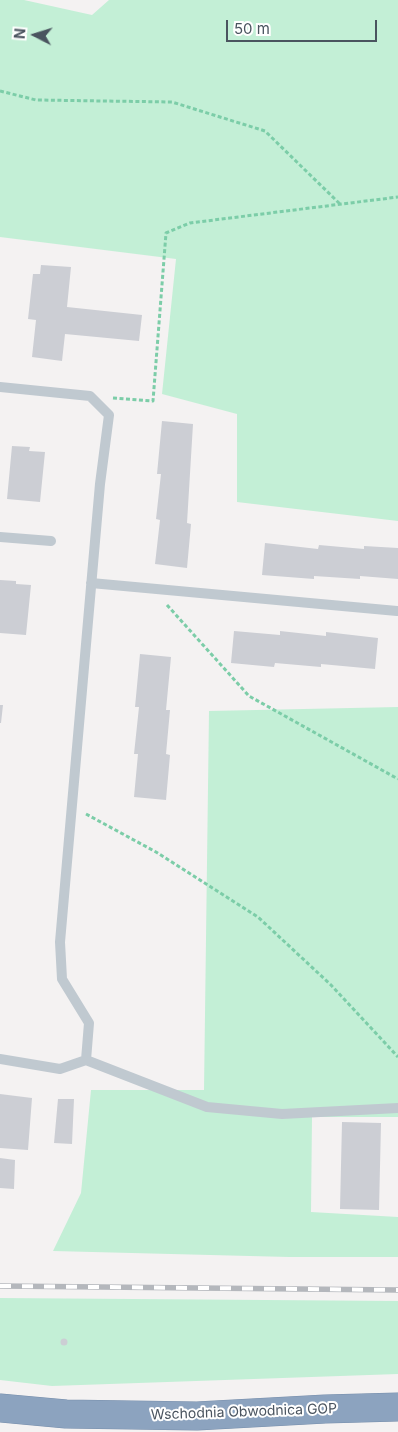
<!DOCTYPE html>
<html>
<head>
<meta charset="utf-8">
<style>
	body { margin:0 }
	#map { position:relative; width:398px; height:1432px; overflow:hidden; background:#f4f2f2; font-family:Inter,sans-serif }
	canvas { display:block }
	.north { position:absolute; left:10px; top:10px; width:50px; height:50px; -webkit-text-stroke:4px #fff; paint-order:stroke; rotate:275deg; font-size:14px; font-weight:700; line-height:20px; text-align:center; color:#4a545f }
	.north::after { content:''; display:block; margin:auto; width:18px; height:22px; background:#4a545f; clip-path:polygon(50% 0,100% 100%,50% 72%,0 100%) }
	.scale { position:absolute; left:226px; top:20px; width:151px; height:22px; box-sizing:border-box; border:2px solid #4a545f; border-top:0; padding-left:6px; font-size:15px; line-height:18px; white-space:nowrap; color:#4a545f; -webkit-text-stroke:4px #fff; paint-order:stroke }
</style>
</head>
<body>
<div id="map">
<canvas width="398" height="1432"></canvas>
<div class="north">N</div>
<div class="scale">50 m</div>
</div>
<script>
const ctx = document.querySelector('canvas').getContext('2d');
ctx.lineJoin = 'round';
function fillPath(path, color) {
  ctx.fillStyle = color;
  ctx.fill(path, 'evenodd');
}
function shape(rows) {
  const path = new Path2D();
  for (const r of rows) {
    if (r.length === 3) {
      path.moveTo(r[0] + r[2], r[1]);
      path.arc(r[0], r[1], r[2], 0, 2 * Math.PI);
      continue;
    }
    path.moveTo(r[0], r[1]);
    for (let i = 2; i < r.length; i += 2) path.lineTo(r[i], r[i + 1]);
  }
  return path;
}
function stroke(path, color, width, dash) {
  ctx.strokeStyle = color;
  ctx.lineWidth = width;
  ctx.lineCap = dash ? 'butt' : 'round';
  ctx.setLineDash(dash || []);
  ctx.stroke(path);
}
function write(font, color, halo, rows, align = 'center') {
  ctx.font = font + ' Inter,sans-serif';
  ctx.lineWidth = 4;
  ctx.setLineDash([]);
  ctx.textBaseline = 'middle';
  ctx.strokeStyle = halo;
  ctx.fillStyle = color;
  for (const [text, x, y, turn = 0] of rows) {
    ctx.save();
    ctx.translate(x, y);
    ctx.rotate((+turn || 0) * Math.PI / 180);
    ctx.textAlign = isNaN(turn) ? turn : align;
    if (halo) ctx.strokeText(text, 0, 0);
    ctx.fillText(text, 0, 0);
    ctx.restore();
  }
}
fillPath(shape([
	[0,0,24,0,92,15,109,0,398,0,398,521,237,502,237,414,162,394,176,259,0,237],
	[398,707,398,1117,312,1117,311,1212,398,1217,398,1257,289,1257,53,1251,81,1193,91,1090,204,1090,209,711],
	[0,1298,398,1301,398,1374,52,1386,0,1380]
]), '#c3efd6');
fillPath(shape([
	[41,265,71,267,67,307,142,315,139,341,65,334,62,361,32,357,36,320,28,319,33,274,40,274],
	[162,421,193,424,187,523,191,524,187,568,155,564,160,520,156,519,161,474,157,474],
	[12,446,30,447,29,451,45,452,40,502,7,499],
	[265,543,318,549,319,545,364,549,364,546,398,548,398,579,360,576,360,579,314,576,314,579,262,575],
	[0,580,16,581,16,584,31,585,26,635,0,633],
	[234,631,280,635,280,631,326,636,326,632,378,638,375,669,321,664,321,667,275,663,274,667,231,663],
	[140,654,171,657,166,710,170,710,166,754,170,755,166,800,134,797,138,754,134,754,139,707,135,707],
	[0,705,3,705,1,723,0,723],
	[0,1094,32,1098,28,1150,0,1148],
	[58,1099,74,1099,72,1144,54,1143],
	[342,1122,381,1123,379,1210,340,1209],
	[0,1158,15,1160,14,1189,0,1188],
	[64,1342,3.5]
]), '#ccced4');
const highway = shape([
	[0,1408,66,1414,197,1416,325,1409,398,1407]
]);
stroke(highway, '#778eab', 29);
stroke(shape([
	[0,91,36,100,172,102,265,131,340,204],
	[113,398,153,401,166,233,190,223,398,197],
	[167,605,249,696,398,779],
	[86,814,156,852,258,917,331,985,398,1057]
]), '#7ccda8', 3, [4, 2.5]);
stroke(shape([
	[0,387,90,396,109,415,100,484,60,942,62,979,89,1023,86,1060,60,1069,0,1059],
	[0,537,51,541],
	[91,583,397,611],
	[86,1060,207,1107,282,1114,398,1108]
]), '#c0c9d0', 10);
stroke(highway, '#8ca3bf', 28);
const rail = shape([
	[0,1286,398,1290]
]);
stroke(rail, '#b4b7bc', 5.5);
stroke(rail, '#fff', 4, [11]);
write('14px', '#4a545f', '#fff', [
	["Wschodnia Obwodnica GOP",244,1412,-2]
]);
</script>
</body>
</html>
